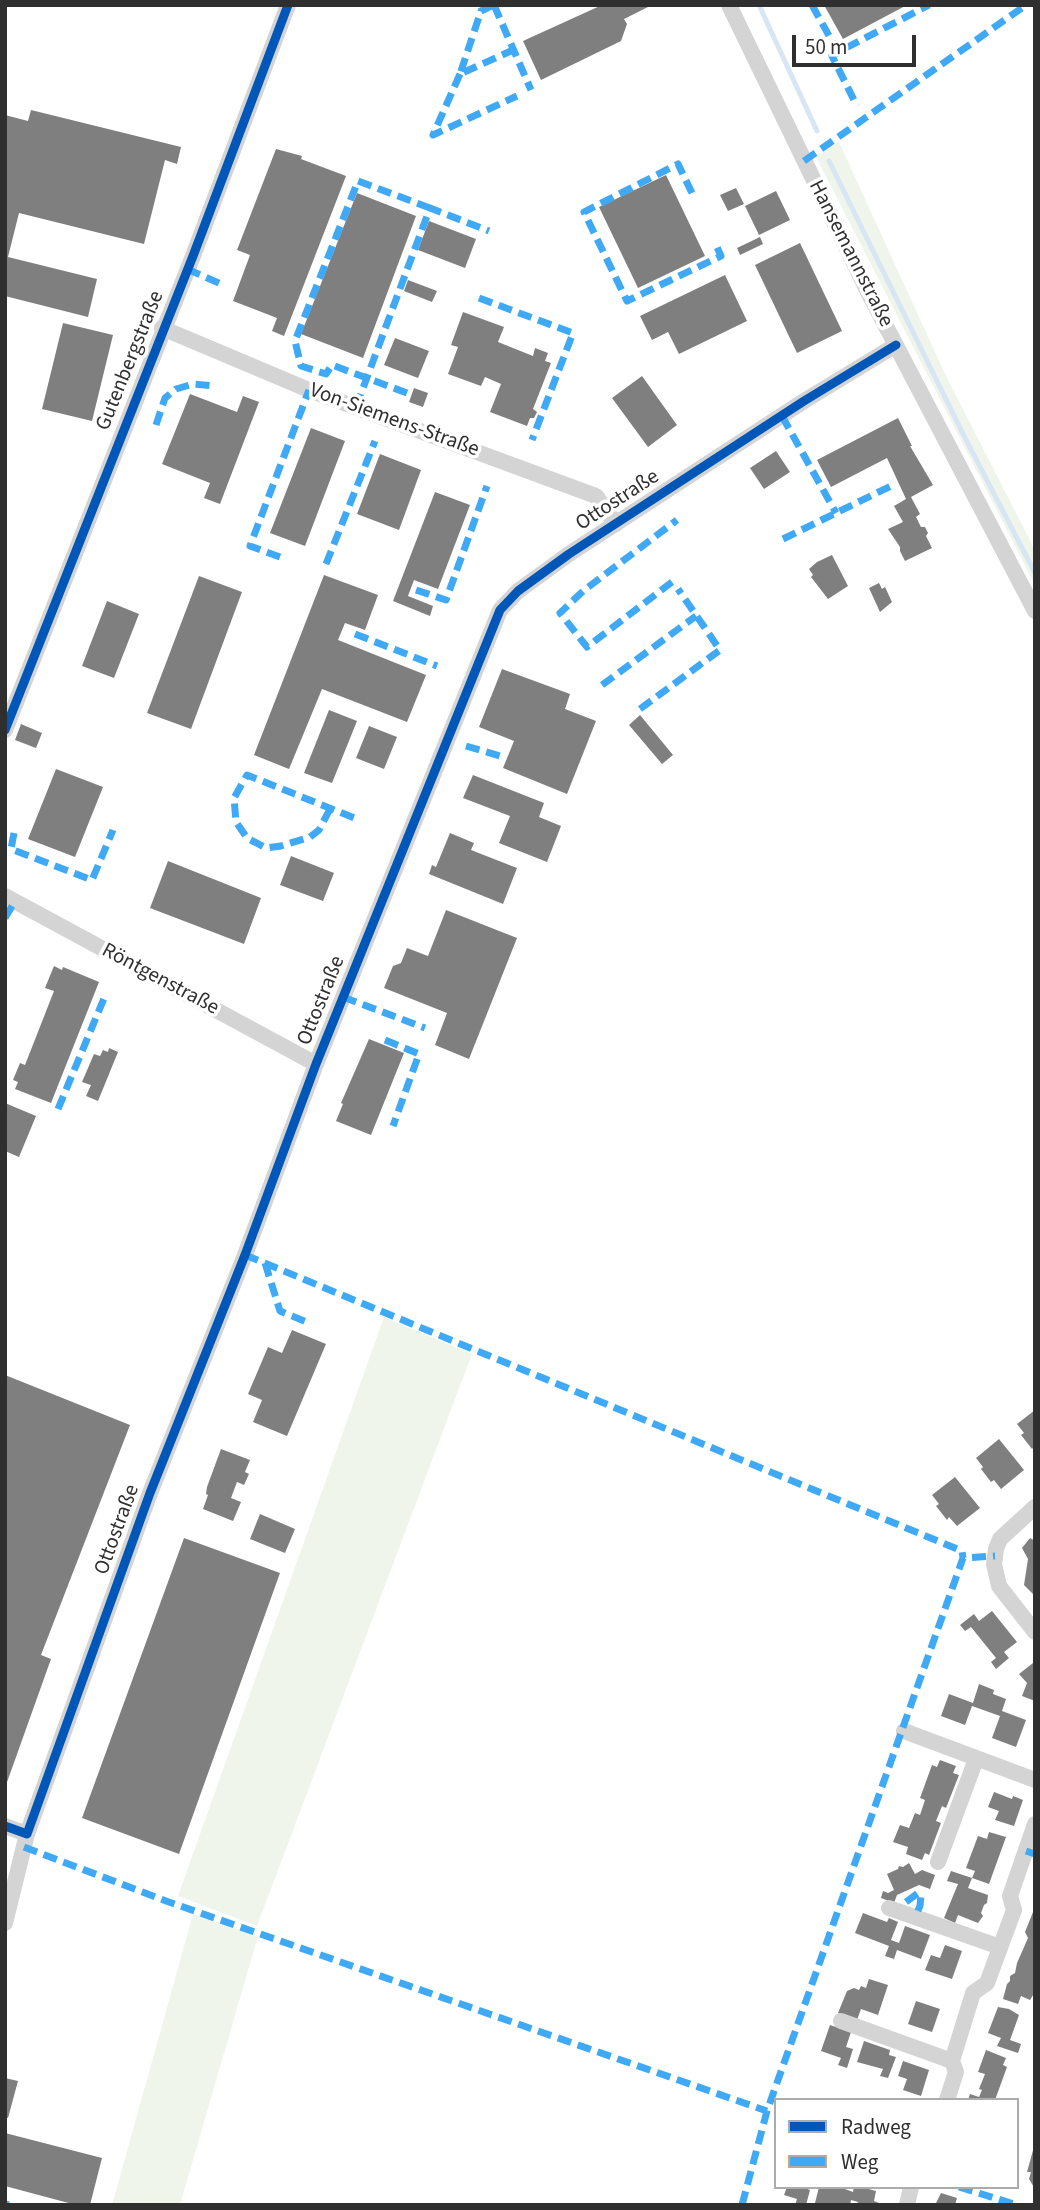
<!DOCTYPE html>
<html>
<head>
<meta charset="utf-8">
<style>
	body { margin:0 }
	#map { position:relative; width:1040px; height:2210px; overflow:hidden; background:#fff; font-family:"Source Sans 3",sans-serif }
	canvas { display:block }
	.frame { position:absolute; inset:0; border:7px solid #2f2f2f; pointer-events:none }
	.legend { position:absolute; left:774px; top:2098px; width:245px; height:91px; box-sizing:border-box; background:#fff; border:2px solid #acacac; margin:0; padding:9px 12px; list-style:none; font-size:21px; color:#2f2f2f }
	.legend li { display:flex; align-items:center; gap:14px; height:35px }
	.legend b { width:35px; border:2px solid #acacac }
	.scale { position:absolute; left:792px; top:35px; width:124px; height:32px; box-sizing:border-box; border:4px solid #2f2f2f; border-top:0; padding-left:9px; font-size:21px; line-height:24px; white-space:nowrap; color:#2f2f2f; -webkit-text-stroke:5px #fff; paint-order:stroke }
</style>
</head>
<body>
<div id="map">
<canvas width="1040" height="2210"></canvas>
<div class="frame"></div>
<ul class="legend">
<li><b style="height:9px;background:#0057b8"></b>Radweg</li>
<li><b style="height:9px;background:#3fa9f5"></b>Weg</li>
</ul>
<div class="scale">50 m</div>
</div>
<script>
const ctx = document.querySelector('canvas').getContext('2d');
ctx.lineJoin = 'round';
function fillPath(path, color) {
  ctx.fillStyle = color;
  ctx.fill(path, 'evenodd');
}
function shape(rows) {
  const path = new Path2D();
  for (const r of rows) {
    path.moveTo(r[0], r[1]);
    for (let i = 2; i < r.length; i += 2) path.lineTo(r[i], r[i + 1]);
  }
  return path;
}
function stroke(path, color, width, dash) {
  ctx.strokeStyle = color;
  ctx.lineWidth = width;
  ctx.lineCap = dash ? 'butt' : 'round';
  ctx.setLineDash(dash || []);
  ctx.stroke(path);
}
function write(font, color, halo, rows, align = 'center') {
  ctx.font = font + ' "Source Sans 3",sans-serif';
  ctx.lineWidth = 7;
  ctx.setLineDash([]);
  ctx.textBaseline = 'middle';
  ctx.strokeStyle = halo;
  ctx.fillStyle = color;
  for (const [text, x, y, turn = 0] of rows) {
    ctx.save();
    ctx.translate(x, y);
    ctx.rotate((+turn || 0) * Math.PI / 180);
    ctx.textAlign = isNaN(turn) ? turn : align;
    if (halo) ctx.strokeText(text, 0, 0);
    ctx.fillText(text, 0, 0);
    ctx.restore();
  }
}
fillPath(shape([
	[839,142,946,376,1035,550,1035,585,816,157],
	[384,1317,472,1354,257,1926,178,1896],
	[193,1914,258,1936,180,2205,112,2205]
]), '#f0f5ec');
stroke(shape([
	[759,5,817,131],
	[829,161,962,432,1035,573]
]), '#d8e5f3', 5);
fillPath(shape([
	[602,5,652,5,624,19,627,24,621,41,541,80,523,41],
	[824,5,907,5,843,39],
	[31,110,181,147,177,164,165,160,144,244,19,213,8,257,97,279,88,317,5,296,5,115,28,121],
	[276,149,302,156,301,159,346,176,284,336,272,331,277,318,233,301,250,255,237,250],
	[666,175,705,256,638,288,599,207],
	[736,188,744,204,728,211,720,195],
	[776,191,790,220,759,235,745,206],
	[357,193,416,216,363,358,301,334],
	[429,221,476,239,465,268,418,250],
	[760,237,763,244,740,255,737,248],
	[800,243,842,331,797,353,755,265],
	[725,275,747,321,679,354,668,332,652,340,640,316],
	[408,280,437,291,432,302,404,291],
	[463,312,504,327,498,342,533,356,535,348,548,353,545,361,551,363,533,409,537,412,534,418,530,418,527,426,490,412,501,384,485,377,481,386,448,374,458,347,451,345],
	[63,323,113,335,92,421,42,409],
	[395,338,429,351,418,378,384,365],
	[642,376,677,425,648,447,612,398],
	[414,388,428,393,423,407,409,402],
	[190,394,237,412,243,396,259,402,220,504,204,498,210,483,162,464],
	[898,418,912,446,910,446,933,485,911,497,920,514,916,517,921,527,925,527,928,533,926,536,932,548,905,561,900,551,900,547,888,529,903,522,894,506,906,499,887,458,831,487,817,460],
	[311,428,345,441,305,546,270,533],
	[776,451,790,472,764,489,750,468],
	[380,454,421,470,399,530,357,514],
	[435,492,470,505,438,589,414,580,408,596,433,606,430,616,393,601],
	[832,555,848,586,828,599,811,577,813,575,809,569,817,562],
	[324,575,378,595,365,630,345,623,338,640,426,675,407,722,322,689,289,769,254,755],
	[199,576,242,592,191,729,147,713],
	[879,583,882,589,885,587,892,602,880,612,869,588],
	[107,601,139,614,114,678,82,666],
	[502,669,570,694,565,709,596,721,567,794,503,768,514,741,479,727],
	[329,710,357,721,332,783,304,773],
	[640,715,673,755,662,764,629,725],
	[21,724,42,733,36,748,15,740],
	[369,726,397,737,384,769,356,758],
	[56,769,103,787,75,857,28,839],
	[473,775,544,803,539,817,561,826,547,862,499,843,510,816,463,798],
	[450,833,474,843,471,850,517,868,503,904,429,874,432,865,436,867],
	[291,856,334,873,323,901,280,885],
	[168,861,261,898,244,944,150,908],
	[446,910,517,938,469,1059,435,1045,447,1013,384,988,393,966,401,963,407,948,428,956],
	[54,966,62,970,63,967,99,982,51,1103,15,1089,18,1082,13,1080,20,1063,25,1065,54,991,45,988],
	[369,1039,404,1053,371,1135,336,1121,343,1104,341,1103],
	[109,1048,118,1052,98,1101,86,1096,91,1085,82,1082,94,1054,100,1056,103,1050,108,1052],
	[5,1103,36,1116,19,1157,5,1151],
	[292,1330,326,1344,287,1436,253,1422,262,1400,248,1394,268,1347,282,1353],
	[5,1375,130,1425,41,1655,51,1659,6,1785],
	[1035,1410,1035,1446,1032,1449,1021,1435,1024,1433,1017,1424],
	[999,1439,1024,1470,1001,1489,994,1480,991,1482,981,1469,983,1467,976,1458],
	[221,1449,250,1460,245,1472,249,1474,244,1485,237,1482,231,1498,241,1502,233,1521,203,1509,208,1495,206,1494,207,1487],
	[955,1477,980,1508,957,1526,949,1517,947,1520,936,1506,939,1504,932,1495],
	[260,1514,295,1529,285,1553,250,1539],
	[184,1538,280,1573,179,1854,82,1818],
	[1030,1538,1035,1541,1035,1596,1024,1585,1028,1559,1022,1548],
	[992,1611,1017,1642,1004,1652,1009,1658,996,1669,991,1662,996,1658,971,1627,965,1631,960,1625,974,1614,979,1621],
	[1033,1663,1035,1666,1035,1701,1022,1696,1027,1683,1019,1674],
	[979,1684,994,1690,993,1694,1006,1699,1002,1711,1026,1720,1016,1747,992,1738,1000,1716,972,1706,965,1725,941,1716,949,1694,973,1703],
	[940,1760,956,1766,953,1773,959,1775,946,1808,942,1806,936,1821,941,1823,929,1855,925,1853,922,1860,906,1854,908,1847,893,1842,900,1825,909,1828,915,1813,920,1815,925,1800,920,1798,932,1765,937,1767],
	[994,1792,1012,1799,1013,1796,1023,1800,1014,1826,995,1820,999,1811,988,1807],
	[989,1832,1006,1837,989,1884,972,1878,975,1871,966,1868,978,1836,987,1839],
	[909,1863,915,1874,922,1870,935,1875,930,1889,919,1885,897,1895,894,1903,881,1898,883,1891,888,1893,894,1890,887,1874,898,1869,899,1866,903,1867],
	[951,1871,972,1878,968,1888,988,1895,987,1903,984,1905,981,1913,983,1916,978,1923,958,1915,955,1923,944,1918,958,1884,947,1881],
	[1035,1907,1035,1992,1030,2000,1021,1996,1018,2004,1003,1999,1007,1984,1010,1981,1010,1976,1015,1973,1017,1963,1028,1938,1025,1932],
	[863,1913,887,1922,889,1918,898,1922,891,1940,899,1943,905,1926,930,1935,921,1959,897,1950,894,1959,885,1956,889,1946,855,1933],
	[945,1945,962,1951,952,1979,925,1970,931,1955,940,1958],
	[869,1979,888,1985,878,2015,861,2009,857,2020,838,2013,847,1991,854,1988,859,1990,861,1986,866,1988],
	[916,2001,940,2009,932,2032,908,2024],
	[998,2007,1009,2009,1019,2015,1010,2040,1021,2044,1018,2053,997,2046,1001,2038,988,2033],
	[830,2025,851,2032,846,2047,853,2049,847,2068,838,2065,841,2058,821,2051],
	[864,2041,890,2050,889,2055,896,2057,888,2078,880,2076,883,2069,857,2062],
	[986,2050,1006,2058,1003,2065,1007,2067,995,2100,968,2100,970,2094,979,2097,982,2090,979,2089,985,2074,978,2072],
	[903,2061,929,2070,921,2096,903,2090,907,2079,898,2076],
	[5,2078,18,2081,8,2118,5,2117],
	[5,2133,102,2158,90,2205,76,2205,5,2186],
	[1035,2143,1035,2189,1029,2179,1031,2172,1027,2172],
	[787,2187,802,2187,810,2190,806,2205,795,2205,797,2199,784,2195],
	[819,2187,845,2187,845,2189,853,2192,854,2187,861,2187,876,2191,874,2201,884,2205,857,2205,858,2202,851,2200,850,2205,822,2205,815,2203],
	[941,2193,957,2198,955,2205,935,2205]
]), '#7f7f7f');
stroke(shape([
	[729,5,868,292,1035,611],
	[162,328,309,390,596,496,616,524],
	[5,730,193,256,288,5],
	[5,896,316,1064],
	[1035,1507,1000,1539,996,1549,994,1564,999,1586,1035,1632],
	[904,1731,1035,1780],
	[5,1826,27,1834,150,1493,245,1255,316,1064,500,610,518,591,569,554,804,401,896,345],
	[938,1862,976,1759],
	[889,1908,1000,1947],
	[5,1923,27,1834],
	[841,2021,952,2061],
	[947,2100,956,2072,952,2061,973,1993,987,1983,1014,1910,1010,1896,1035,1824],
	[907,2205,911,2187]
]), '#d4d4d4', 16);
stroke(shape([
	[493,5,481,11,460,74,513,50],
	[494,5,531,90],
	[812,5,838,52,929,5],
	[838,52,832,56,857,106],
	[460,74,433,135,517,96],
	[804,161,1026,5],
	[692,193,678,164,584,212,627,301,721,256,717,247],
	[187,269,221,284],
	[479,298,573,333,532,440],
	[407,393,332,365,326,374,301,366,295,341,358,181,430,208],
	[356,407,430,208,489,231],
	[782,416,836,513],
	[156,425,165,398,176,389,193,384,216,386],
	[783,539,895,484],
	[280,557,250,546,309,390],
	[326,564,375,441],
	[672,582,587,647,560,613,583,591,677,520],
	[416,590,446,600,487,486],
	[355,634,437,666],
	[602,685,696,616],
	[640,709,720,650,678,589],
	[466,746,500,756],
	[330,809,319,830,310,837,281,846,266,848,247,838,236,822,234,798,247,775,357,819],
	[14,833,11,849,92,880,113,830],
	[5,918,15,901],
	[343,997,425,1028],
	[385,1040,419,1054,393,1126],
	[58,1109,105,996],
	[245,1255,962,1551,963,1558],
	[265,1263,280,1311,309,1323],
	[24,1847,166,1901,767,2111],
	[1026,1851,1035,1854],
	[906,1902,918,1893,921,1895,920,1906,915,1917],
	[959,2187,1017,2205],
	[5,2204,9,2205],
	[742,2205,767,2111,963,1558,995,1556]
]), '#3fa9f5', 7, [14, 7]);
stroke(shape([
	[5,730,193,256,288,5],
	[5,1826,27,1834,150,1493,245,1255,316,1064,500,610,518,591,569,554,804,401,896,345]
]), '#0057b8', 9);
write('21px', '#2f2f2f', '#fff', [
	["Hansemannstraße",850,254,63],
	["Gutenbergstraße",131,361,-68],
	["Von-Siemens-Straße",394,421,20],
	["Ottostraße",618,501,-33],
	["Röntgenstraße",160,980,28],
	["Ottostraße",322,1001,-68],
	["Ottostraße",118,1530,-70]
]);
</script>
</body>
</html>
